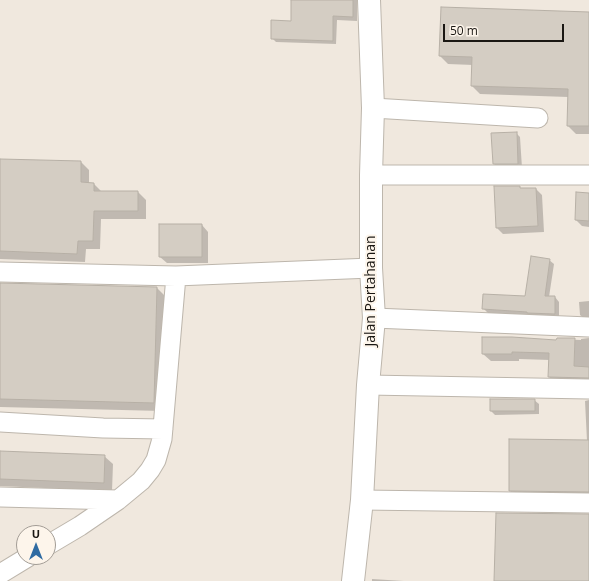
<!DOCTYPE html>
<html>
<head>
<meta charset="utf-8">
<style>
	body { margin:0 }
	#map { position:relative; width:589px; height:581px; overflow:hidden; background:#f0e8de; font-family:"Open Sans",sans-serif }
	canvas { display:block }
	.north { position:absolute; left:16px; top:525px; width:40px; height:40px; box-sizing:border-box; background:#fdf5eb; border:1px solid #a29c95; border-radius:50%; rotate:0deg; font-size:11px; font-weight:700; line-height:16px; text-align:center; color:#1a1713 }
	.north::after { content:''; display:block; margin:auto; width:14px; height:18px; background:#2f6ba2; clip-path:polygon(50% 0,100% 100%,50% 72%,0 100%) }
	.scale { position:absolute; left:443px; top:24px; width:121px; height:18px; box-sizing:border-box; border:2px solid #1a1713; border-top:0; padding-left:5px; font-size:12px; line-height:14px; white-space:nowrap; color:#1a1713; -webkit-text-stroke:3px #fdf5eb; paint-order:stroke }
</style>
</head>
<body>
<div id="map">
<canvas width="589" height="581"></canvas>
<div class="north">U</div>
<div class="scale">50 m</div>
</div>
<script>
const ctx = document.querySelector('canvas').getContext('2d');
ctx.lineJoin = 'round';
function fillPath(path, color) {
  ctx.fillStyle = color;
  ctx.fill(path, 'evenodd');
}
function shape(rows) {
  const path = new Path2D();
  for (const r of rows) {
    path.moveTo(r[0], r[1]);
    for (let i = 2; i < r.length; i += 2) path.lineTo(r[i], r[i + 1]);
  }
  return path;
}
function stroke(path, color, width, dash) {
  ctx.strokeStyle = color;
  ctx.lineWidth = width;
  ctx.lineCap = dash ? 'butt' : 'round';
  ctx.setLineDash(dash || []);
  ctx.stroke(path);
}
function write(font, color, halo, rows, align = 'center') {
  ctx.font = font + ' "Open Sans",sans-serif';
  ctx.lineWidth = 4;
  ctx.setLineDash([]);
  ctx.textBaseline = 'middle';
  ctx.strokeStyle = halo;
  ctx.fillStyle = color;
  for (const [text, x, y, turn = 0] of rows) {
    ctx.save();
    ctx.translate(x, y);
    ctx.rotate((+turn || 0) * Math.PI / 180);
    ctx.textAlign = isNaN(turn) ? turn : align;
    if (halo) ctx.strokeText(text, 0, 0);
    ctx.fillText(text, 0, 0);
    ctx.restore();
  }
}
fillPath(shape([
	[292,0,357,0,357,21,337,20,336,44,276,42,272,38,292,22],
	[589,13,589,134,576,134,568,126,568,97,480,94,472,86,473,65,448,64,440,56],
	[516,133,520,137,522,168,498,168,494,164],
	[0,160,81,162,89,170,89,183,94,184,102,192,138,192,146,200,146,219,101,219,100,249,86,249,85,262,0,259],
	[519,187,522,189,536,189,542,195,544,232,503,234,497,228],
	[589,194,589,227,582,226,576,220],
	[202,225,208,232,208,263,167,263,160,257],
	[549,260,554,264,549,297,555,297,559,302,559,318,488,313,483,308,526,297],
	[0,284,157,288,165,296,162,411,0,407],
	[589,301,589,323,580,315,579,302],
	[589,338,589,385,556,384,549,377,550,360,519,359,519,361,491,361,483,354,557,341,558,339,581,340,581,339],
	[534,400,539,404,539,414,495,415,491,411],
	[589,400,589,499,517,498,510,491,587,441,585,401],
	[0,452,104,456,113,464,112,491,0,486],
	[372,579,404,581,372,581]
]), '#0003');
const building = shape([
	[291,0,353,0,353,17,333,16,333,41,271,39,271,20,291,21,291,0],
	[441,7,589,12,589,126,567,126,568,89,471,86,472,57,439,56,441,7],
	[517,132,518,164,493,164,491,133,517,132],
	[0,159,81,161,81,182,94,183,94,191,138,191,138,211,94,211,93,241,78,241,77,254,0,251,0,159],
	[494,186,520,186,520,188,536,188,538,226,496,228,494,186],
	[576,192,589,193,589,221,575,220,576,192],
	[159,224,202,224,202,257,159,257,159,224],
	[531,256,550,259,545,296,555,296,555,314,527,313,527,312,482,309,483,294,525,296,531,256],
	[0,283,157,287,154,403,0,399,0,283],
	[482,337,512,337,556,340,557,338,575,338,574,366,589,367,589,378,548,377,549,353,512,352,512,354,482,354,482,337],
	[490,399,535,399,535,411,490,411,490,399],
	[509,439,589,440,589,492,509,491,509,439],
	[0,451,105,455,104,483,0,479,0,451],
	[496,513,589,514,589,581,494,581,496,513]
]);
fillPath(building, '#d4cdc3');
stroke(building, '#b7b0a6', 1);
const minor = shape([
	[373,108,538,118],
	[371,175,589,175],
	[0,272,176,276,371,268],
	[374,318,589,327],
	[368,385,589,389],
	[0,422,103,428,163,429],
	[0,497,118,500],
	[362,500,589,503],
	[48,545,80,526,118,500,141,481,150,470,156,460,162,439,176,276],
	[0,574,28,557]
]);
const major = shape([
	[353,581,362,500,368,385,374,318,371,268,371,175,373,108,369,0]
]);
stroke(minor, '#bdb6ac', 21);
stroke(major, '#bdb6ac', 24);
stroke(minor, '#fff', 19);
stroke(major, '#fff', 22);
write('14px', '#1a1713', '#fdf5eb', [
	["Jalan Pertahanan",371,291,-90]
]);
</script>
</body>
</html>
